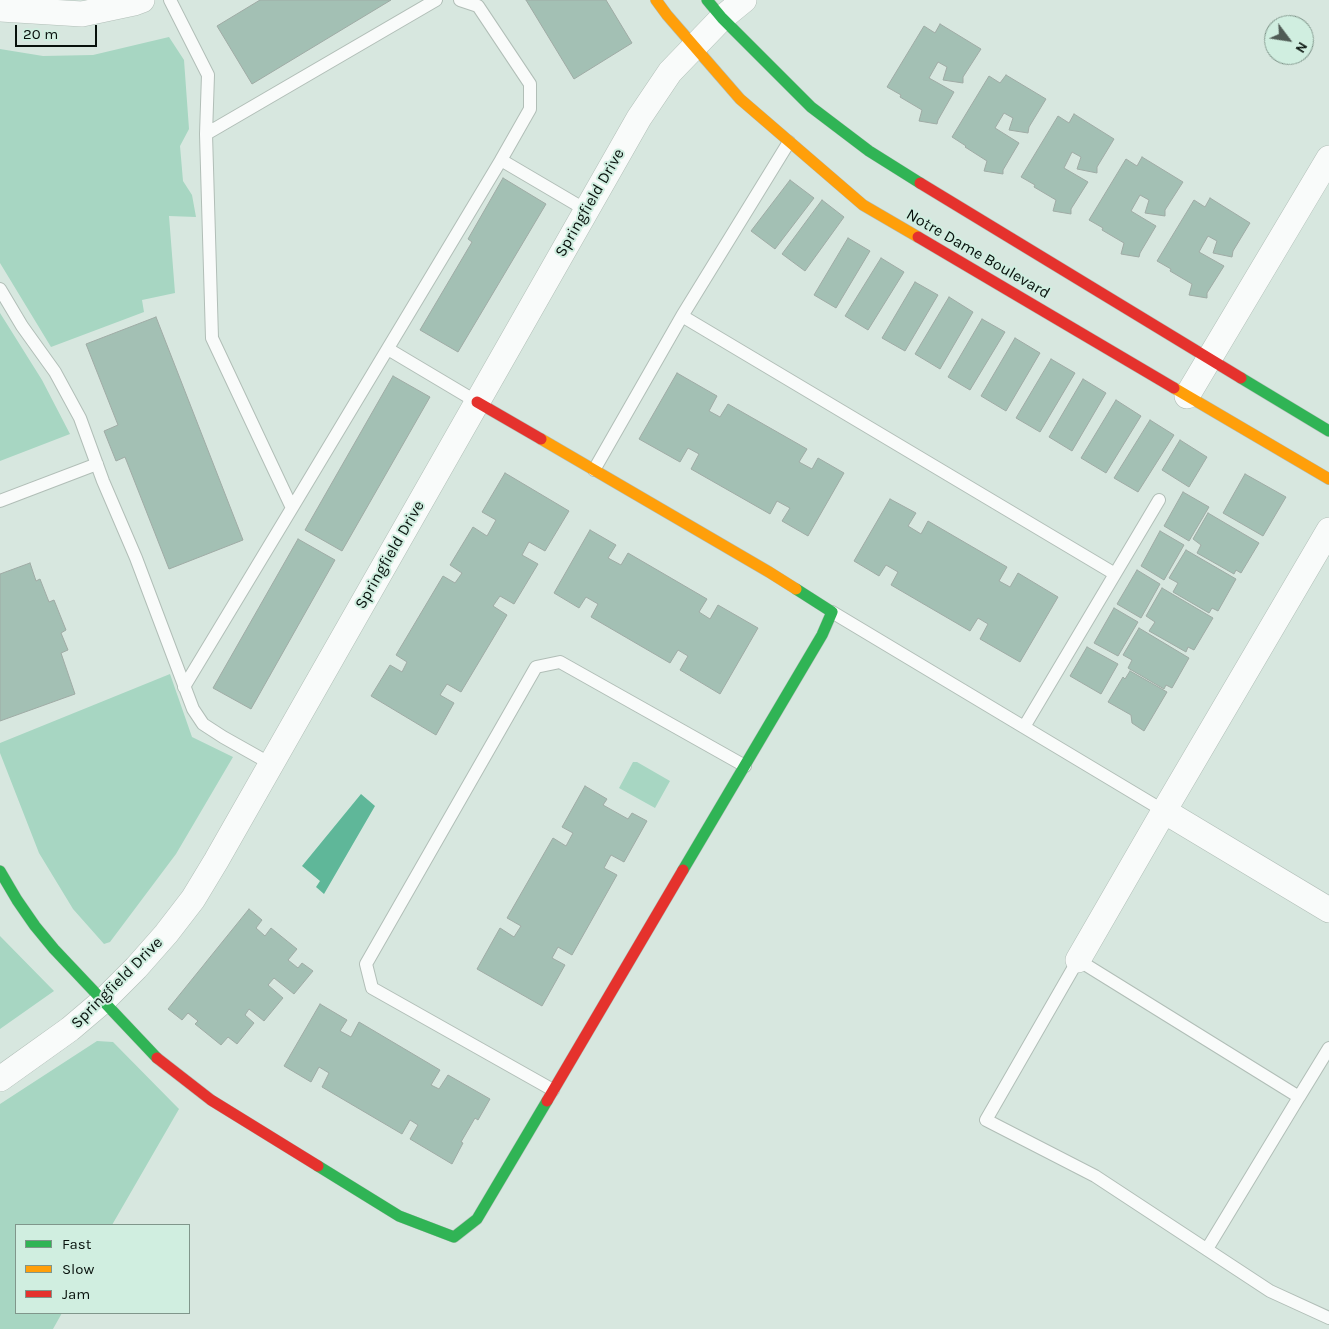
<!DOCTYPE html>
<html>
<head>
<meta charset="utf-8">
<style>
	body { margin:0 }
	#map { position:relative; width:1329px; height:1329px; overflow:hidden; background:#d7e7df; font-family:Karla,sans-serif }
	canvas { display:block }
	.legend { position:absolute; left:15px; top:1224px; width:175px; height:90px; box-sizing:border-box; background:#d0eee0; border:1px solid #80968b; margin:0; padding:6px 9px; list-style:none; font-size:15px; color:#07110c }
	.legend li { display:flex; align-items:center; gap:10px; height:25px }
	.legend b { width:25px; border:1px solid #80968b }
	.north { position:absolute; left:1264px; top:15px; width:50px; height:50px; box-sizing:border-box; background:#d0eee0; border:1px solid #80968b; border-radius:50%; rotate:121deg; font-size:14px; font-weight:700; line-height:20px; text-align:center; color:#07110c }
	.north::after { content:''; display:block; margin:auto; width:18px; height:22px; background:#505c56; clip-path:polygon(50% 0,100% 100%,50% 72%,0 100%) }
	.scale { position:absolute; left:15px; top:25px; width:82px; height:22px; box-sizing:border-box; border:2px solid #07110c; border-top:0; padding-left:6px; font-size:15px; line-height:18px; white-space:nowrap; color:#07110c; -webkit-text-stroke:4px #d0eee0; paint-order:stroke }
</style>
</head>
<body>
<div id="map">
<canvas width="1329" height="1329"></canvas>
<ul class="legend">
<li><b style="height:6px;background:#30b455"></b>Fast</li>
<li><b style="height:6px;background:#ff9f0a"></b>Slow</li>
<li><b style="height:6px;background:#e5322d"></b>Jam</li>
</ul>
<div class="north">N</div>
<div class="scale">20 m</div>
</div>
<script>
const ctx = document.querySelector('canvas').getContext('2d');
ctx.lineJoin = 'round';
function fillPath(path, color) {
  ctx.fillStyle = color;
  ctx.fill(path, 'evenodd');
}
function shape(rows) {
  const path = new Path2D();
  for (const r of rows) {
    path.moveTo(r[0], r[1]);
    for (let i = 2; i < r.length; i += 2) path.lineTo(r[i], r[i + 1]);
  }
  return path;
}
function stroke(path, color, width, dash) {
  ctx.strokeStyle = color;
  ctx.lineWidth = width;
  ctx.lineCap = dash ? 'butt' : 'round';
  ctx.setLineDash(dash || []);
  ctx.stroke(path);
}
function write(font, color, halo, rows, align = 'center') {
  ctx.font = font + ' Karla,sans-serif';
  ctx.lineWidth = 4;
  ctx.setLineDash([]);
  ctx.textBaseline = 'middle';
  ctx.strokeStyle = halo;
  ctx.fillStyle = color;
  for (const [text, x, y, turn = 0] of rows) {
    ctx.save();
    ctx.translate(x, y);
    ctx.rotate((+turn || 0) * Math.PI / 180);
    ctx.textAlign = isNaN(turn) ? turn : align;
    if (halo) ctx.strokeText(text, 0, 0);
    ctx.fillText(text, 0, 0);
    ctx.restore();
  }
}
fillPath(shape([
	[169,37,184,60,189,129,180,146,183,181,192,195,196,217,169,216,175,293,142,300,144,312,51,347,0,263,0,49,43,56,93,55],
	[0,313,42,380,70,434,0,461],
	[170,674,192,737,233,757,176,854,110,942,104,944,73,909,39,853,0,753,0,743],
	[633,762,637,762,670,781,655,808,619,788],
	[0,936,54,991,0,1029],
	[97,1041,113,1042,179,1109,112,1225,16,1225,16,1313,62,1313,53,1329,0,1329,0,1104]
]), '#a7d6c2');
fillPath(shape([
	[361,794,375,806,324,894,316,887,320,881,302,866]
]), '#5fb799');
const building = shape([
	[260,0,391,0,252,84,217,26,260,0],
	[526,0,606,0,632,43,574,79,526,0],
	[940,24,981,49,963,77,963,83,943,80,947,67,938,62,929,78,954,92,938,120,937,124,919,121,922,110,900,97,901,95,887,87,924,26,935,33,940,24],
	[1006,75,1046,99,1029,127,1028,133,1009,130,1013,118,1004,113,995,128,1019,143,1003,170,1003,174,984,171,987,161,965,147,966,146,952,137,989,76,1000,83,1006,75],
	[1074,114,1114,139,1097,167,1097,173,1077,169,1081,157,1072,152,1064,168,1088,182,1071,209,1071,214,1053,211,1056,200,1034,187,1035,185,1021,177,1058,116,1069,123,1074,114],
	[1142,157,1183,182,1165,210,1165,216,1145,213,1149,200,1140,195,1131,211,1156,226,1140,253,1139,257,1121,254,1124,243,1102,230,1103,228,1089,220,1126,159,1137,166,1142,157],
	[503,178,546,204,458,352,420,330,472,242,468,239,503,178],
	[790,180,814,198,775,249,751,231,790,180],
	[1210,198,1250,223,1233,251,1232,257,1213,253,1217,241,1208,236,1199,252,1224,266,1207,293,1207,298,1189,295,1192,284,1170,271,1171,269,1157,261,1194,200,1205,207,1210,198],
	[822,200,844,217,805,271,782,254,822,200],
	[848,238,870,251,836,308,814,295,848,238],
	[881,258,904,272,868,330,845,316,881,258],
	[915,282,938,295,905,351,882,338,915,282],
	[949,297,973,312,940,369,915,354,949,297],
	[156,317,243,540,169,569,125,457,116,461,104,431,118,425,86,344,156,317],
	[982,319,1005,332,970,390,948,377,982,319],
	[1015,338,1040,353,1006,411,981,396,1015,338],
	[1051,359,1075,373,1040,432,1016,418,1051,359],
	[677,373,717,396,709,411,720,417,728,404,807,449,799,462,812,469,818,458,844,473,808,536,782,521,790,508,777,501,770,514,691,469,699,454,688,448,680,462,639,439,677,373],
	[393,376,430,397,342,551,305,530,393,376],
	[1083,379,1106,393,1072,451,1049,437,1083,379],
	[1116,400,1141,416,1106,473,1081,458,1116,400],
	[1150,420,1174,435,1138,492,1114,478,1150,420],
	[1180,440,1207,457,1189,487,1162,470,1180,440],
	[505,473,569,511,545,551,529,542,522,555,538,564,514,604,500,596,493,606,507,615,461,692,447,684,440,695,454,703,436,735,371,696,390,665,402,672,407,662,396,655,443,576,455,583,462,573,450,565,473,527,487,536,496,520,482,512,505,473],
	[1245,474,1286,497,1263,536,1223,513,1245,474],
	[1183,492,1209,507,1189,541,1164,526,1183,492],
	[890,499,916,513,908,526,921,534,928,521,1007,567,999,581,1010,587,1018,573,1058,597,1020,662,980,639,988,624,978,618,970,631,891,585,898,572,886,565,879,576,854,561,890,499],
	[1208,513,1259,543,1241,573,1236,570,1234,574,1197,553,1201,545,1193,539,1208,513],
	[590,530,616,545,608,558,621,565,628,553,707,599,699,612,710,619,718,605,758,628,720,694,680,670,688,656,678,650,670,663,591,617,598,604,586,597,579,608,554,593,590,530],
	[1160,531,1184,545,1164,580,1141,566,1160,531],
	[298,539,335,560,251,709,213,688,298,539],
	[1186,550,1236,579,1218,611,1212,608,1209,613,1173,592,1178,583,1169,578,1186,550],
	[30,563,36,581,40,579,49,602,54,600,66,630,61,633,68,650,61,653,75,694,0,721,0,574,30,563],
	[1137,570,1160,584,1141,618,1117,604,1137,570],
	[1162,588,1213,618,1194,650,1188,647,1186,652,1149,631,1155,622,1146,616,1162,588],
	[1114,608,1138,622,1118,656,1094,643,1114,608],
	[1139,628,1189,658,1172,688,1166,685,1164,689,1128,668,1132,660,1123,655,1139,628],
	[1087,647,1118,664,1101,694,1070,676,1087,647],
	[1130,671,1167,692,1144,731,1132,723,1131,715,1108,702,1123,677,1125,679,1130,671],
	[585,786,607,799,603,805,628,819,632,813,647,821,624,862,611,855,604,868,617,875,572,955,558,947,552,958,565,965,542,1006,477,969,500,928,514,937,521,926,507,918,553,838,566,846,573,833,562,827,585,786],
	[249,909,262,920,256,928,265,936,271,928,297,949,288,960,298,968,302,963,313,971,294,994,274,978,268,985,283,998,264,1021,249,1009,245,1015,254,1023,237,1044,228,1037,221,1045,195,1024,198,1021,188,1013,182,1020,168,1009,249,909],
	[320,1004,347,1020,340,1031,351,1037,359,1022,440,1070,431,1085,439,1089,448,1075,490,1099,478,1120,475,1118,461,1142,463,1143,452,1164,410,1139,418,1125,410,1120,402,1134,322,1087,329,1073,319,1067,311,1082,284,1066,320,1004]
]);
fillPath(building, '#a3c0b4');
stroke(building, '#9faba5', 1);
const lane = shape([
	[170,0,208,75,206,134,436,0],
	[460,0,478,6,530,84,530,109,501,160,586,210],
	[0,289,22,326,55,372,80,418,103,481,136,558,193,709,203,724,223,737,271,764],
	[682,316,789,142],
	[388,349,477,402],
	[594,470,682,316,1115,574],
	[0,501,97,464],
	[292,508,501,160],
	[832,612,1164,811],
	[184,687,292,508,212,338,206,134],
	[1024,727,1159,500],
	[1329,1048,1299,1097,1078,960,986,1120,1095,1176,1270,1291,1329,1318],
	[553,1090,372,988,366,964,536,667,560,662,745,766],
	[1207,1249,1299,1097]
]);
const street = shape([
	[0,9,82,14,134,3,142,0],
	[1187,396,1329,158],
	[1329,530,1164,811,1329,910],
	[1078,960,1164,811],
	[0,1079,70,1029,103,1001,136,968,166,934,193,899,216,861,639,118,670,72,722,18,744,0]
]);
const fast = shape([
	[707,0,722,18,811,107,869,151,920,183],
	[1241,378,1329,431],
	[683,870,822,635,832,612,796,589],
	[0,871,17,900,35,926,54,949,157,1058],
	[318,1166,399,1216,454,1237,477,1219,547,1101]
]);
const slow = shape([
	[656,0,667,15,740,99,863,205,918,237],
	[1174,388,1329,479],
	[541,439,769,572,796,589]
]);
const jam = shape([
	[920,183,1241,378],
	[918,237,1174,388],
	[477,402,541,439],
	[157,1058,211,1100,318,1166],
	[547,1101,683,870]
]);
stroke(lane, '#b1beb7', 14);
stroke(street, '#b1beb7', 26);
stroke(fast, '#b1beb7', 12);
stroke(slow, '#b1beb7', 12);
stroke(jam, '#b1beb7', 12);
stroke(lane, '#f9fbfa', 12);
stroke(street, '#f9fbfa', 25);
stroke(fast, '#30b455', 11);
stroke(slow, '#ff9f0a', 11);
stroke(jam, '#e5322d', 11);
write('16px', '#07110c', '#d0eee0', [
	["Springfield Drive",590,203,-60],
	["Notre Dame Boulevard",978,254,30],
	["Springfield Drive",390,555,-60],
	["Springfield Drive",117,983,-45]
]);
</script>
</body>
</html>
